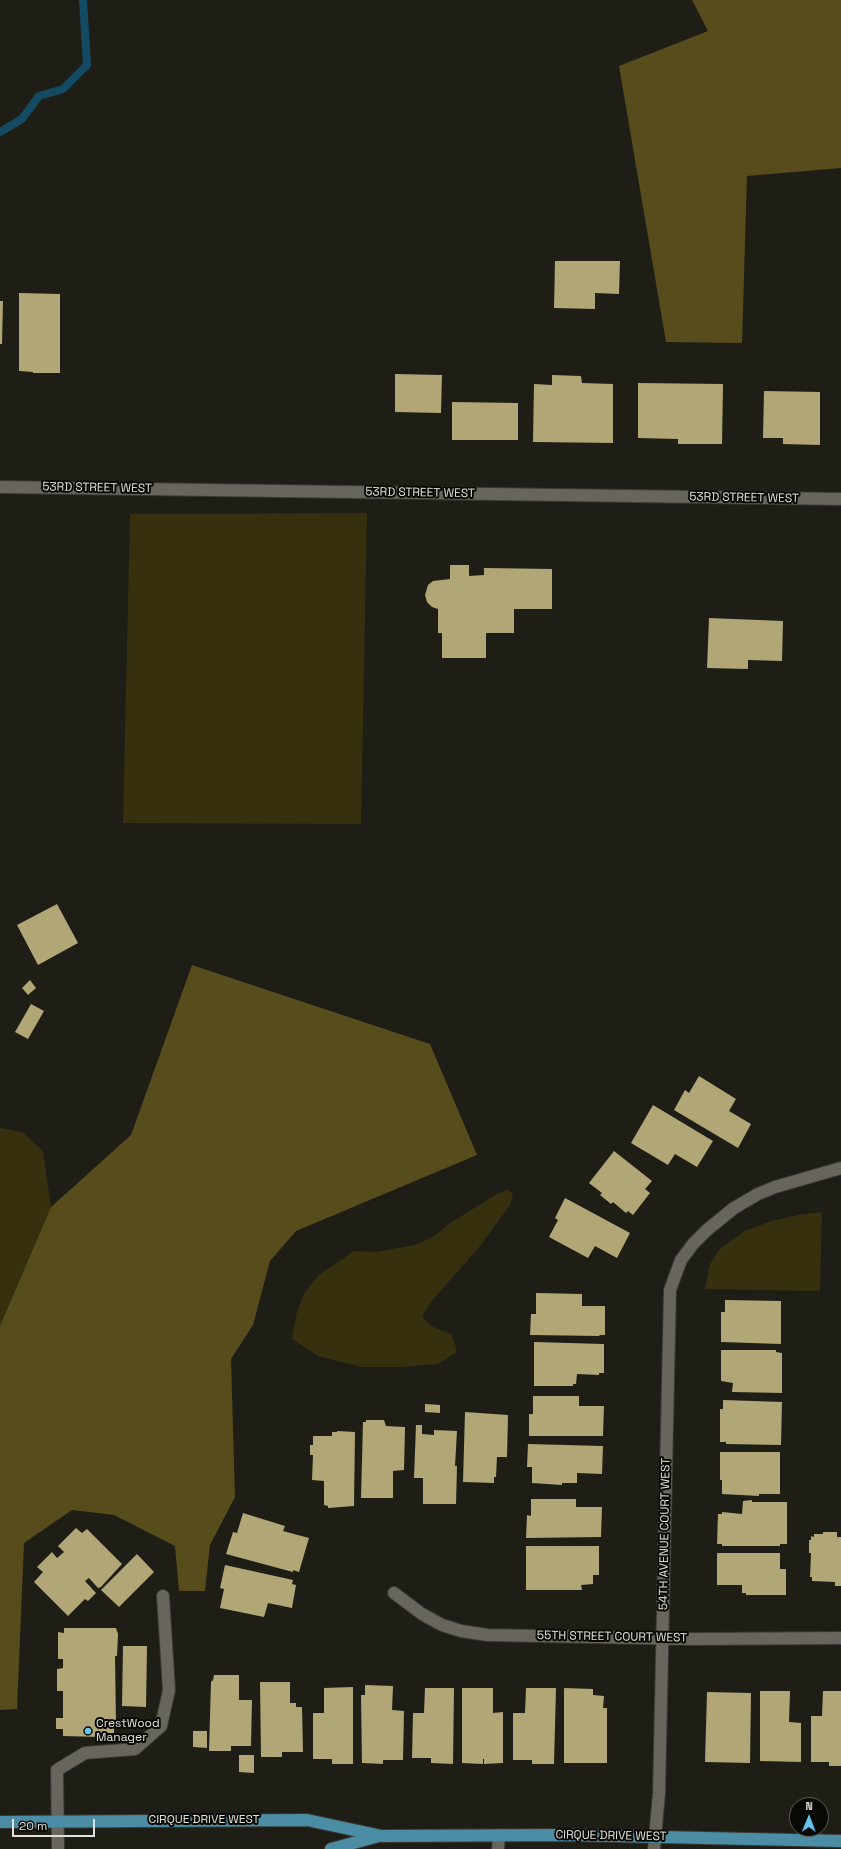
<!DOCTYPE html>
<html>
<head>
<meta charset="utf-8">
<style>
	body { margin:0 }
	#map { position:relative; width:841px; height:1849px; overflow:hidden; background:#1f1e16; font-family:"Space Grotesk",sans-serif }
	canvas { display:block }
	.north { position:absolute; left:789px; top:1797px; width:40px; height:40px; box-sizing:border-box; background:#080805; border:1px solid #5f5e5a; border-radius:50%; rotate:1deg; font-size:11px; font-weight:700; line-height:16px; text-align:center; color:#e1e0da }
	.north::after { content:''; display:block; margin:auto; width:14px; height:18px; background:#67c4ef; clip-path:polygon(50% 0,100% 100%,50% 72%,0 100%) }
	.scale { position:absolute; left:12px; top:1819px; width:83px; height:18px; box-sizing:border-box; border:2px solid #e1e0da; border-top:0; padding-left:5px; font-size:12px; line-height:14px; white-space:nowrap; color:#e1e0da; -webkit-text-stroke:3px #080805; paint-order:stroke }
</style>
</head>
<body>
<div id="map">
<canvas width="841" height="1849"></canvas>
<div class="north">N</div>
<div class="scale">20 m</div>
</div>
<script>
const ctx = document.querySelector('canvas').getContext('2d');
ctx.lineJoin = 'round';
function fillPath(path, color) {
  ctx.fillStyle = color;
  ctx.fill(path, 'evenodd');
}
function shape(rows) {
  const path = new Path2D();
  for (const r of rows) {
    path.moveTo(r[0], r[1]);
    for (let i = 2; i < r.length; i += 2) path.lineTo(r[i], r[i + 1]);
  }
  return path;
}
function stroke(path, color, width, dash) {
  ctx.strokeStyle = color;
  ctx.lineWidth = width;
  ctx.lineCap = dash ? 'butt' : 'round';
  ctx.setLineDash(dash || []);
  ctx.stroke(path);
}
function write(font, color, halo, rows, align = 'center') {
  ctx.font = font + ' "Space Grotesk",sans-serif';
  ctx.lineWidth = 4;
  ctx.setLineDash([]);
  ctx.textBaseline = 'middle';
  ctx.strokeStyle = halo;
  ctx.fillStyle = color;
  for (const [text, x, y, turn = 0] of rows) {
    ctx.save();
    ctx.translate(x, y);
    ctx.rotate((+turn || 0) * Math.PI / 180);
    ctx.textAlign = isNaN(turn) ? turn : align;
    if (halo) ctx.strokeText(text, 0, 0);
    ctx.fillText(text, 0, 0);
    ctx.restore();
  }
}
fillPath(shape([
	[367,513,361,824,123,823,130,514],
	[0,1128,22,1132,43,1151,51,1207,0,1326],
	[508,1189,513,1194,510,1205,480,1246,432,1301,422,1316,431,1326,452,1335,457,1352,438,1364,400,1367,361,1367,318,1356,292,1339,297,1311,305,1292,319,1275,354,1251,375,1252,415,1245,433,1237,452,1222,497,1194],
	[822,1212,820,1291,705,1289,710,1264,716,1254,720,1249,743,1232,771,1221,798,1215]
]), '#36300f');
fillPath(shape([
	[692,0,841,0,841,168,747,176,742,343,666,342,619,66,708,31],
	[192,965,430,1044,477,1155,296,1231,270,1261,253,1325,231,1359,235,1497,210,1545,205,1591,179,1591,175,1546,114,1515,72,1510,24,1543,17,1709,0,1710,0,1326,51,1207,131,1135]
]), '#564c1c');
stroke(shape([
	[0,132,22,119,39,96,63,89,87,65,83,0]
]), '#144b62', 8);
fillPath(shape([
	[555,261,620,261,619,294,595,293,595,309,554,308],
	[19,293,60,294,60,373,33,373,33,372,19,371],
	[0,301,3,301,2,344,0,344],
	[395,374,442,375,441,413,395,412],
	[552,375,581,376,582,383,613,384,613,443,533,442,534,384,552,385],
	[638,383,723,384,722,444,678,444,678,439,638,438],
	[764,391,820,392,820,445,783,444,783,438,763,438],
	[452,402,518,403,518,440,452,440],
	[450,565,469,565,469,576,484,575,484,568,552,569,552,609,514,609,514,633,486,633,486,658,442,658,442,633,438,633,438,609,432,607,427,602,425,595,428,585,433,581,450,579],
	[709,618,783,621,782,661,748,660,748,669,707,668],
	[57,904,78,943,38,965,17,925],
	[30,980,36,988,28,995,22,988],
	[31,1004,44,1011,28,1039,15,1032],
	[699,1076,736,1099,729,1111,751,1124,738,1148,674,1110,685,1090,689,1093],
	[653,1105,713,1141,697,1167,675,1154,668,1165,631,1143],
	[614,1151,652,1181,645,1189,650,1193,633,1215,628,1211,626,1213,613,1202,611,1204,600,1195,602,1193,589,1183],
	[565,1198,630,1233,617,1258,595,1246,588,1258,549,1237,558,1220,555,1218],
	[536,1293,582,1294,582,1306,605,1306,605,1335,599,1335,600,1336,530,1335,531,1314,536,1314],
	[725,1300,781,1301,781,1344,721,1342,721,1312,725,1312],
	[534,1342,604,1344,604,1373,599,1373,599,1375,577,1374,576,1384,573,1384,573,1386,534,1386],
	[721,1350,776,1350,776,1352,782,1353,782,1393,732,1392,733,1383,721,1381],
	[533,1396,579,1396,579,1406,604,1406,603,1436,529,1436,529,1414,533,1414],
	[723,1400,782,1402,781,1445,726,1444,726,1442,720,1442,720,1409,723,1409],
	[425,1404,440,1405,440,1413,425,1412],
	[465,1412,508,1415,507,1457,497,1457,496,1477,494,1477,494,1483,463,1482],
	[366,1420,384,1420,386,1426,405,1427,404,1470,393,1471,393,1498,361,1498,363,1422,366,1422],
	[416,1425,422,1425,422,1434,434,1435,434,1430,457,1431,455,1466,457,1466,456,1504,423,1504,423,1478,414,1478],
	[337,1431,355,1432,354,1506,328,1508,328,1506,324,1505,324,1481,312,1480,313,1455,310,1455,310,1445,313,1445,313,1436,332,1436,332,1432,337,1432],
	[528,1444,603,1446,602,1474,577,1473,577,1483,562,1483,562,1485,532,1483,532,1467,527,1467],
	[720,1452,780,1452,780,1494,759,1494,759,1496,722,1494,722,1480,720,1480],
	[531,1499,576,1499,576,1507,602,1507,601,1537,526,1538,527,1515,531,1516],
	[752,1500,752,1502,787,1502,787,1544,780,1544,780,1546,722,1546,722,1544,717,1544,718,1514,722,1514,722,1512,742,1514,743,1501],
	[243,1513,285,1526,283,1531,309,1538,299,1572,293,1570,293,1572,226,1554,233,1532,237,1533],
	[76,1528,82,1533,87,1529,122,1564,101,1587,98,1588,89,1578,85,1581,96,1593,88,1601,85,1599,68,1616,34,1582,43,1572,37,1567,52,1552,57,1558,64,1552,58,1546],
	[823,1532,837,1532,837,1537,841,1537,841,1586,835,1586,835,1582,812,1581,812,1577,810,1577,811,1553,809,1553,809,1540,811,1540,811,1536,814,1537,814,1534,823,1534],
	[526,1546,599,1546,599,1575,593,1575,593,1584,581,1585,582,1590,526,1590],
	[717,1553,780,1553,780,1569,786,1569,786,1595,746,1595,746,1593,742,1593,742,1585,717,1585],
	[137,1554,154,1572,119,1607,101,1590],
	[225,1565,293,1580,292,1584,296,1585,292,1608,268,1603,264,1617,220,1608,224,1589,220,1588],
	[64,1628,116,1628,118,1634,117,1656,115,1656,116,1725,114,1725,114,1733,101,1733,100,1737,63,1736,63,1729,56,1729,56,1718,63,1718,63,1691,57,1691,57,1669,63,1668,63,1659,58,1659,58,1632,64,1633],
	[123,1646,147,1646,146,1707,122,1706],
	[214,1675,239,1675,239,1700,252,1700,251,1746,231,1746,231,1751,209,1751,211,1682,213,1680],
	[260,1682,290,1682,290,1703,296,1703,296,1707,302,1707,303,1752,282,1752,282,1757,261,1757],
	[365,1685,393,1686,392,1710,404,1711,403,1760,383,1760,383,1764,362,1763,361,1695,365,1695],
	[353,1687,353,1764,332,1764,332,1759,313,1759,313,1713,324,1713,324,1688],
	[425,1688,454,1688,453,1764,431,1763,431,1758,412,1758,413,1713,424,1713],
	[462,1688,493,1688,493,1713,503,1712,503,1763,484,1764,484,1759,483,1759,483,1764,462,1763],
	[526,1688,556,1688,554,1764,532,1764,532,1760,513,1760,513,1713,525,1713],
	[564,1688,593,1689,593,1695,604,1696,603,1708,607,1708,607,1763,564,1763],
	[760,1691,790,1691,789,1722,801,1723,801,1762,760,1761],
	[823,1691,841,1691,841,1766,829,1766,829,1762,811,1762,811,1716,822,1716],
	[707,1692,751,1693,750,1763,705,1762],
	[193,1731,207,1731,207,1748,193,1747],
	[239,1755,254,1755,254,1773,239,1772]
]), '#b1a776');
const minor = shape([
	[0,487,841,499],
	[394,1593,422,1614,442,1625,461,1631,487,1635,693,1639,841,1638],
	[58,1849,57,1770,85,1753,135,1749,161,1726,169,1690,163,1596],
	[498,1849,499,1835],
	[654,1849,659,1793,670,1290,681,1260,693,1244,707,1230,734,1208,758,1194,775,1187,841,1168]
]);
const major = shape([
	[0,1822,307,1820,382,1836,568,1835,841,1841],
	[331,1849,379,1836]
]);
stroke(minor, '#393832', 14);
stroke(major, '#393832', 14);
stroke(minor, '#67655c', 12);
stroke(major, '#4a8da5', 12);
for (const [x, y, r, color] of [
	[88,1731,4,"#67c4ef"]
]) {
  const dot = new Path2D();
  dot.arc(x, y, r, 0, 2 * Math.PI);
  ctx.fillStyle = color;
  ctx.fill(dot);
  stroke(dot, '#080805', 1.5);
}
write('12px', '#e1e0da', '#080805', [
	["53RD STREET WEST",97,488,1],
	["53RD STREET WEST",420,493,1],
	["53RD STREET WEST",744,498,1],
	["54TH AVENUE COURT WEST",665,1534,-89],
	["55TH STREET COURT WEST",612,1637,1],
	["CIRQUE DRIVE WEST",204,1820],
	["CIRQUE DRIVE WEST",611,1836,1]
]);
write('12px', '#e1e0da', '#080805', [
	["CrestWood",96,1724],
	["Manager",96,1738]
], 'left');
</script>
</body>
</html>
